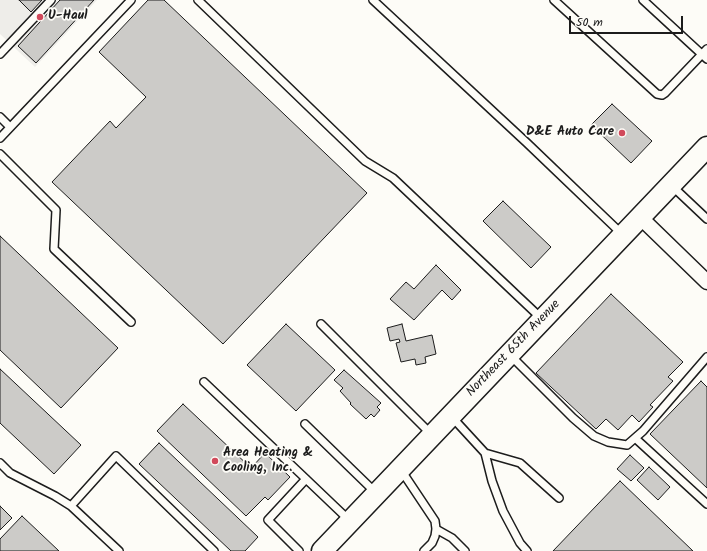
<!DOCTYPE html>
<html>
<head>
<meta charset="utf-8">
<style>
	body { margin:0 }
	#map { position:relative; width:707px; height:551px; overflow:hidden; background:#fdfcf7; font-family:Kalam,sans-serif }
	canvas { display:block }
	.scale { position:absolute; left:569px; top:16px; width:114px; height:18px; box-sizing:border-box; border:2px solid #1c1c1c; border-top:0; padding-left:5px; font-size:12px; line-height:14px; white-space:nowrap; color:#1c1c1c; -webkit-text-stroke:3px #fdfcf7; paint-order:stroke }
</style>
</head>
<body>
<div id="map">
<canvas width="707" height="551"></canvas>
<div class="scale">50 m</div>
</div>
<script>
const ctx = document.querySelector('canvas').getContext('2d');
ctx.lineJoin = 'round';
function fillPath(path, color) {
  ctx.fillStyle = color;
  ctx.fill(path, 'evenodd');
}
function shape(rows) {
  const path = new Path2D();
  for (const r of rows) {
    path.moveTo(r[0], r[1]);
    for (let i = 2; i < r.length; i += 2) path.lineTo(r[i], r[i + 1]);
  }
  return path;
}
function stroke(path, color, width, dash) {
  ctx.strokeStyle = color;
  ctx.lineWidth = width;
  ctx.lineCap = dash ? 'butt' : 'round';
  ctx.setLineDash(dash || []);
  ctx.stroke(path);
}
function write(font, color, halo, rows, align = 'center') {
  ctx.font = font + ' Kalam,sans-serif';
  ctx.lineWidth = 3.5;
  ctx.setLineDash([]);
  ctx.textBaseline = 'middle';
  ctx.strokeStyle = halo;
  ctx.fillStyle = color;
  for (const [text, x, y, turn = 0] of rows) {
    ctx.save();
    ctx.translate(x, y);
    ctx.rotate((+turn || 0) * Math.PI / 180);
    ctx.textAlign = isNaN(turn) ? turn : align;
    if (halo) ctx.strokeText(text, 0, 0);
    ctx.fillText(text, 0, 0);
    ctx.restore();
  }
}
fillPath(shape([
	[0,0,97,0,35,67,0,34]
]), '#eeede9');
const building = shape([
	[19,0,42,0,31,12,19,0],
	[60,0,94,0,36,63,18,46,60,0],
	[148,0,164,0,367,193,223,344,52,182,110,121,116,128,146,97,99,52,148,0],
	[612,104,652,141,631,163,591,125,612,104],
	[503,201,551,247,531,268,483,221,503,201],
	[0,236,118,348,61,408,0,350,0,236],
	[436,265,461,290,452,300,442,290,414,320,390,299,406,282,414,289,436,265],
	[611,294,683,362,668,377,673,381,650,405,653,407,639,422,632,415,618,430,606,419,596,429,536,373,611,294],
	[286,324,335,370,296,411,247,365,286,324],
	[402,324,406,341,432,335,436,354,425,357,426,363,416,365,415,359,401,362,396,343,400,342,399,339,390,341,387,328,402,324],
	[0,369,81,445,54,474,0,423,0,369],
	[344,370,381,403,377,407,380,410,374,417,371,414,366,419,350,404,351,403,340,391,343,388,334,380,344,370],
	[701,381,707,387,707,488,650,434,701,381],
	[183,404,251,468,265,453,290,477,268,500,265,497,246,516,157,431,183,404],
	[159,443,258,537,245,551,231,551,139,464,159,443],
	[630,455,644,468,631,481,617,469,630,455],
	[649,467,670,487,658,500,637,480,649,467],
	[620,481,693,551,553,551,620,481],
	[0,506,12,518,0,530,0,506],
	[22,516,59,551,0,551,0,539,22,516]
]);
fillPath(building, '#cccbc8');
stroke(building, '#1c1c1c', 1);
const lane = shape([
	[198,0,365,161,393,178,542,319],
	[373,0,527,143,623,235],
	[554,0,657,94,662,95,665,93,707,49],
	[643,0,707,59],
	[0,54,51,0],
	[0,117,10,127],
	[0,138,131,0],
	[0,154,56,210,54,249,131,322],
	[671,185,707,219],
	[321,324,431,434],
	[511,356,573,418,594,436,608,442,627,445,643,431,707,357],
	[204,382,306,479],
	[451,416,485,453,492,481,503,511,520,543,527,551],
	[305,424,375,492],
	[635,438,707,504],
	[485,453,520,463,559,498],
	[0,463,10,473,55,496,71,506,119,551],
	[401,470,435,521,436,529,435,536,432,543,424,551],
	[71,506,116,456,214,551],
	[436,529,452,538,465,551],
	[299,551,268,520,306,479,350,521]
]);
const street = shape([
	[640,217,707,282]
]);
const secondary = shape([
	[322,551,707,147]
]);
stroke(lane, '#1c1c1c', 10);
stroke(street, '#1c1c1c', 17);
stroke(secondary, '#1c1c1c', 23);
stroke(lane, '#fdfcf7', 7);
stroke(street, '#fdfcf7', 14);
stroke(secondary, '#fdfcf7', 20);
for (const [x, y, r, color] of [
	[40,17,4,"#d1495b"],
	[622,133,4,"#d1495b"],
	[215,461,4,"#d1495b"]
]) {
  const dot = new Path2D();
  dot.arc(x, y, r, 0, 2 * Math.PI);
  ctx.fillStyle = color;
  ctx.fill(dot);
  stroke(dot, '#fdfcf7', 1.5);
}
write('bold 13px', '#1c1c1c', '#fdfcf7', [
	["U-Haul",48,17],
	["D&E Auto Care",614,133,"right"],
	["Area Heating &",223,454],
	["Cooling, Inc.",223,469]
], 'left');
write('13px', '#1c1c1c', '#fdfcf7', [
	["Northeast 65th Avenue",514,349,-46]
]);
</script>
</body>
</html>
